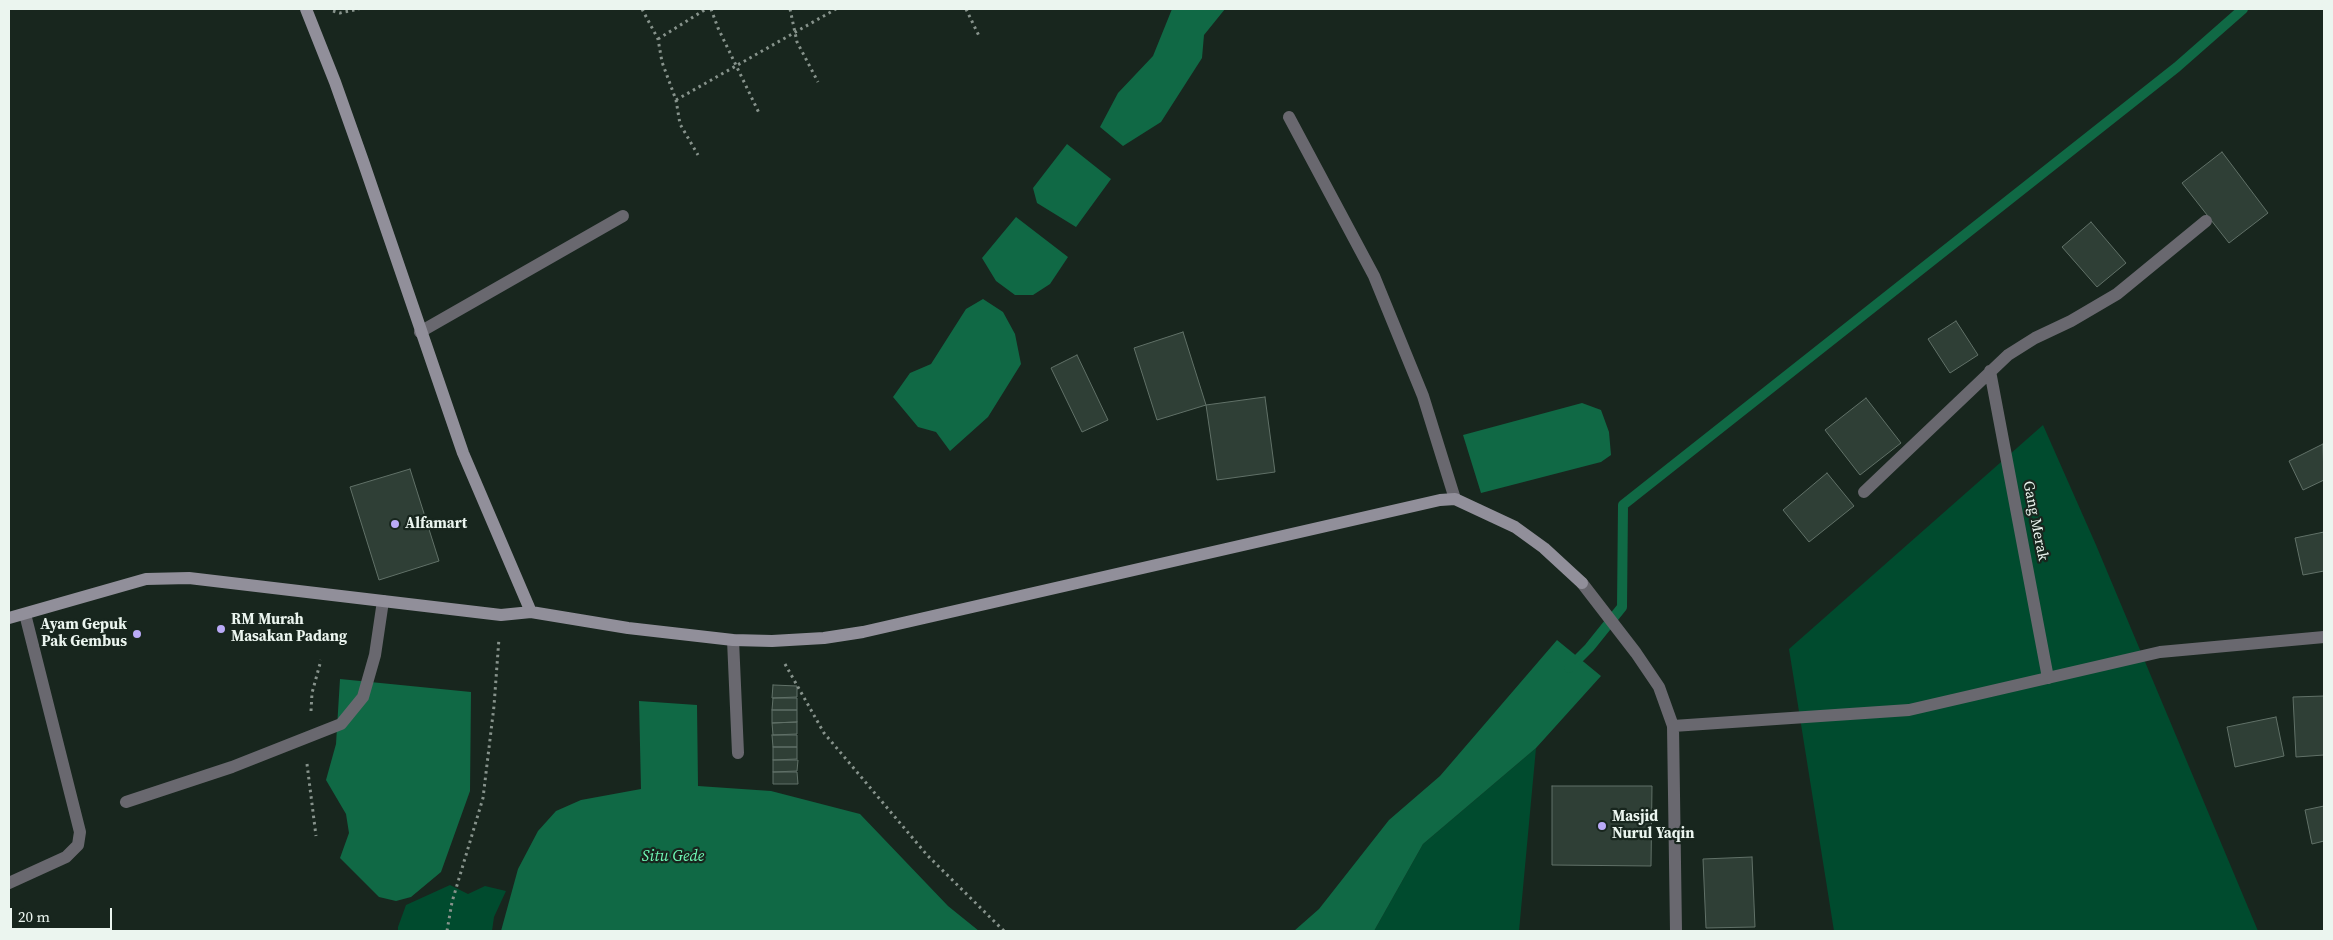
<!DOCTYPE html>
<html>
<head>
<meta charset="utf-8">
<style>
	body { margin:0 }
	#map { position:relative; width:2333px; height:940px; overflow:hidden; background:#18261e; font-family:"Source Serif 4",serif }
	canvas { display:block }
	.frame { position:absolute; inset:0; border:10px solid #ebf5ef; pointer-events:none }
	.scale { position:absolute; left:10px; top:908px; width:102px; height:22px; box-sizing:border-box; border:2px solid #ebf5ef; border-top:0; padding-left:6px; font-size:15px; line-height:18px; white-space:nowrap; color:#ebf5ef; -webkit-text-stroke:4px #18261e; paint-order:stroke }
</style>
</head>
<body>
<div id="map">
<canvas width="2333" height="940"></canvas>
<div class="frame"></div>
<div class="scale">20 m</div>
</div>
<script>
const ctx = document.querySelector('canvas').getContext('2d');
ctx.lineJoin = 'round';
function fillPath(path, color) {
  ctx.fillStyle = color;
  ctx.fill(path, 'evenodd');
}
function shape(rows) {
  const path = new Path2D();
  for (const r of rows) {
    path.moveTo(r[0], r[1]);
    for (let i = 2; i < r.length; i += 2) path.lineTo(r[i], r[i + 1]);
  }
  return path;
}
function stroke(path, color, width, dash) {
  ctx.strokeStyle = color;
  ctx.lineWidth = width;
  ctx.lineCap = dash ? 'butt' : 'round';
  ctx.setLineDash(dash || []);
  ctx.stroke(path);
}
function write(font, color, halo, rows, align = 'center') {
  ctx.font = font + ' "Source Serif 4",serif';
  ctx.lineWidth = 4.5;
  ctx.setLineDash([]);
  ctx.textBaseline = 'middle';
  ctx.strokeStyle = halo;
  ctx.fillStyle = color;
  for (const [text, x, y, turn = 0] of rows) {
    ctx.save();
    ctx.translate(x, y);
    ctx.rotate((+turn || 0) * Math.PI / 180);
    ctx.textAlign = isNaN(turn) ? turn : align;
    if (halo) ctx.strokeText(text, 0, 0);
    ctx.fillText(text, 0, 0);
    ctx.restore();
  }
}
fillPath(shape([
	[2043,425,2096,545,2258,931,1834,931,1789,649],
	[1536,748,1519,931,1374,931,1423,844],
	[450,885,468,894,485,886,506,891,494,917,492,931,398,931,398,927,406,905]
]), '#004b2e');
fillPath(shape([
	[1172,9,1225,9,1204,35,1202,58,1161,122,1123,146,1100,127,1118,93,1153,56],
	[1067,144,1111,179,1076,227,1037,203,1033,188],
	[1016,217,1068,257,1050,284,1033,295,1015,295,996,281,982,258],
	[983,299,1003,312,1015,334,1021,364,988,417,950,451,936,432,918,427,893,397,910,373,931,364,966,309],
	[1582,403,1601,410,1609,432,1611,455,1601,462,1481,493,1463,435],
	[1557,640,1601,676,1536,748,1423,844,1374,931,1294,931,1319,909,1389,820,1440,776],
	[340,679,471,692,470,791,441,872,411,897,396,901,379,897,340,858,349,833,346,814,326,780,336,744],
	[639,701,697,705,698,786,771,791,860,814,948,906,979,931,501,931,518,869,538,831,556,811,581,800,641,789]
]), '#106945');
stroke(shape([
	[1569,668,1589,648,1622,607,1623,505,2177,67,2243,9]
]), '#106945', 10);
const building = shape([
	[2222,152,2268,213,2229,243,2182,183,2222,152],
	[2091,222,2126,263,2097,287,2062,247,2091,222],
	[1956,321,1978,355,1950,373,1928,339,1956,321],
	[1183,332,1206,405,1157,420,1134,348,1183,332],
	[1077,355,1108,420,1082,432,1051,368,1077,355],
	[1265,397,1275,472,1217,480,1206,405,1265,397],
	[1866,398,1901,443,1860,475,1825,430,1866,398],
	[2323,444,2324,480,2303,490,2289,461,2323,444],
	[410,469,439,561,379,580,350,487,410,469],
	[1827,473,1854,506,1809,542,1783,510,1827,473],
	[2324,532,2324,571,2303,575,2295,538,2324,532],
	[773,685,797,686,797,697,772,698,773,685],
	[2324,696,2324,755,2296,757,2293,697,2324,696],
	[773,698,797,698,797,710,772,710,773,698],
	[772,710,797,710,797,722,772,723,772,710],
	[2276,717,2284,756,2235,767,2227,727,2276,717],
	[797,722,797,734,773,735,772,723,797,722],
	[772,735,797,735,797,747,773,747,772,735],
	[773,747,797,747,797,759,773,760,773,747],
	[773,760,798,760,797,771,773,772,773,760],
	[773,772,797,772,798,784,773,784,773,772],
	[1552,786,1652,786,1651,866,1552,865,1552,786],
	[2324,806,2324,841,2312,844,2305,810,2324,806],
	[1752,857,1755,927,1706,928,1703,859,1752,857]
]);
fillPath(building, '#2f3f36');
stroke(building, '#617168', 1);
stroke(shape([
	[642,9,658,39,662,62,676,100,680,124,698,155],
	[711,9,718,28,760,115],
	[790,9,797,42,818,82],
	[966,9,980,38],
	[333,11,340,13,359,9],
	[658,39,706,9],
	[676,100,836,9],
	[785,664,824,733,927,855,1004,931],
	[311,711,312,693,321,660],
	[307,764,316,836],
	[447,931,452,902,483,798,494,706,499,638]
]), '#87938c', 3, [2.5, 4]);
stroke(shape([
	[420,332,623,216],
	[733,640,738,753]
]), '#69686f', 12);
stroke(shape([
	[1289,117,1374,276,1423,396,1455,499],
	[1990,371,2048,678],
	[1864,492,2008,355,2035,338,2071,321,2117,294,2206,221],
	[1582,583,1636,653,1659,687,1673,726,1676,931],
	[1673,726,1909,710,2160,652,2324,637],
	[126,802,232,767,341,724,363,697,375,655,383,601],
	[9,883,66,857,78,845,80,832,25,614]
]), '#69686f', 12);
stroke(shape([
	[306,9,335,82,363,161,463,453,531,612],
	[9,618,146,579,189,578,501,615,531,612,628,628,733,640,772,641,824,638,863,632,1440,500,1455,499,1515,527,1544,548,1582,583]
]), '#918f9a', 12);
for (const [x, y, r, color] of [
	[395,524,5,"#baaaf7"],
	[221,629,5,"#baaaf7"],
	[137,634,5,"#baaaf7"],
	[1602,826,5,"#baaaf7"]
]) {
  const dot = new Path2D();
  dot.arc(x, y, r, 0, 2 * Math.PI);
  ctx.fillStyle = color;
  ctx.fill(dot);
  stroke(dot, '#18261e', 2);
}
write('15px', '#ebf5ef', '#18261e', [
	["Gang Merak",2035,521,79]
]);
write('bold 15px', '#ebf5ef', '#18261e', [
	["Alfamart",405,524],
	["RM Murah",231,620],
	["Masakan Padang",231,637],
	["Ayam Gepuk",127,625,"right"],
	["Pak Gembus",127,642,"right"],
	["Masjid",1612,817],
	["Nurul Yaqin",1612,834]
], 'left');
write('italic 16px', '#6ef8b5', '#18261e', [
	["Situ Gede",673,857]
]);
</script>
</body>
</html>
